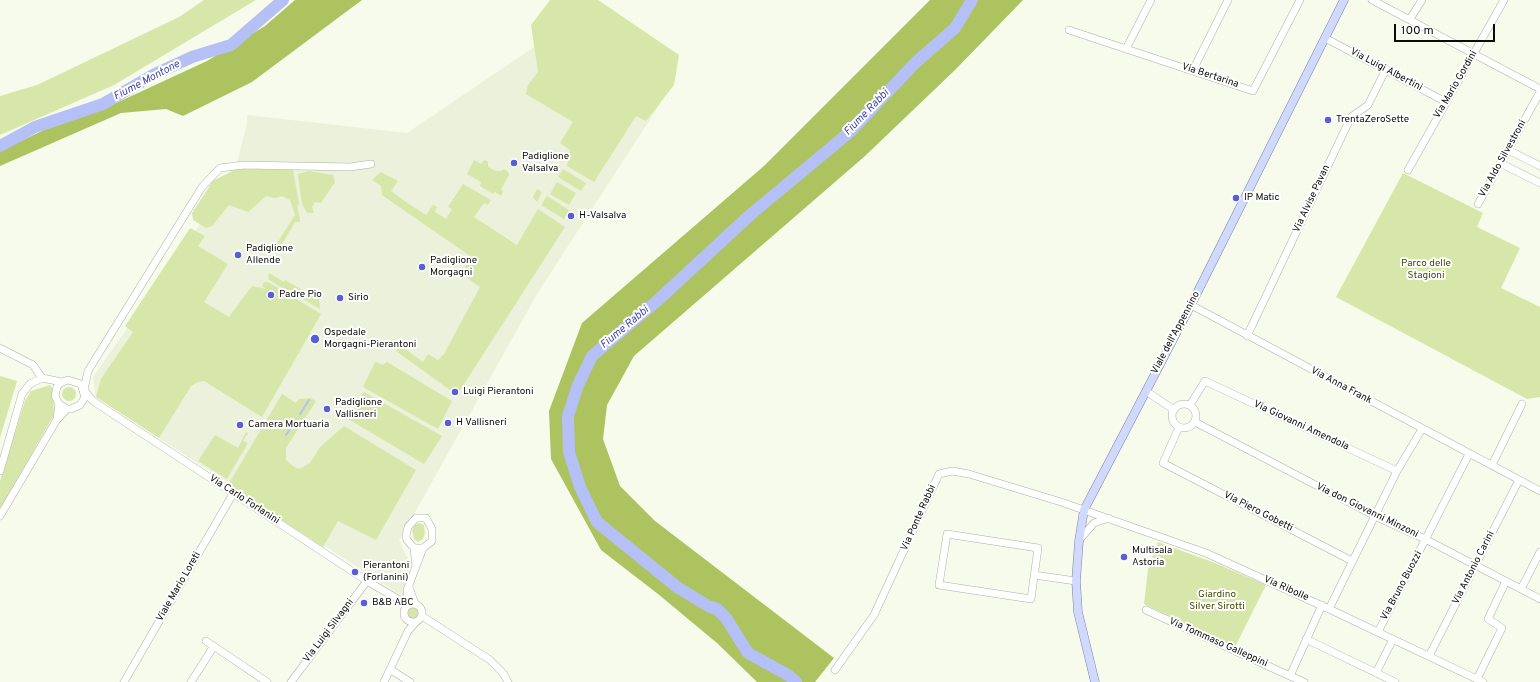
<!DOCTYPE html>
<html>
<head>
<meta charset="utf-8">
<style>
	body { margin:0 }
	#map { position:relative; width:1540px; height:682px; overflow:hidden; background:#f6fbeb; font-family:Overpass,sans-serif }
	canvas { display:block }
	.scale { position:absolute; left:1394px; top:24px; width:101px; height:18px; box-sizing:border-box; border:2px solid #0b0c07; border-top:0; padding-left:5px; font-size:12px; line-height:14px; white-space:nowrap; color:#0b0c07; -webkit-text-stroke:3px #fff; paint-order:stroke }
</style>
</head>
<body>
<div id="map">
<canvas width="1540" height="682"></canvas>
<div class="scale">100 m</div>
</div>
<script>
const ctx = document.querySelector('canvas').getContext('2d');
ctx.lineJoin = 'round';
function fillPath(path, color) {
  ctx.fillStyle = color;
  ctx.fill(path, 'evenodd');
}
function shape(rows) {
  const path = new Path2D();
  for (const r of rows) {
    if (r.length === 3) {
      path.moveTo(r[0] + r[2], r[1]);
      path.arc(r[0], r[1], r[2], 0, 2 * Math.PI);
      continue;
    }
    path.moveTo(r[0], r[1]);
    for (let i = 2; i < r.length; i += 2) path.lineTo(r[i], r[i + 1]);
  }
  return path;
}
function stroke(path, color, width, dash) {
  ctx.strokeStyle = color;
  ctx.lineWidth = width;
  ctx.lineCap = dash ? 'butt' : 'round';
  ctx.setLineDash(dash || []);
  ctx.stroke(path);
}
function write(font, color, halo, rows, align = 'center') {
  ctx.font = font + ' Overpass,sans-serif';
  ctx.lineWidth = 4;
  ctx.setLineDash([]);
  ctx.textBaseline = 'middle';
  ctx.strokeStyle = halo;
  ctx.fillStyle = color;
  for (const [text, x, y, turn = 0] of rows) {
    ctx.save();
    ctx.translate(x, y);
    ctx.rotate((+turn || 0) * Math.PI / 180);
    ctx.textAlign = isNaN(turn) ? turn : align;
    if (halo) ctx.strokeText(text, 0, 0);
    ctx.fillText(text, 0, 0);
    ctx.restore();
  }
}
fillPath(shape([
	[549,37,667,93,537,294,399,541,409,561,408,600,96,397,93,377,233,177,247,124,247,115,407,133]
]), '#ebf1da');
fillPath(shape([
	[204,0,256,0,114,85,0,135,0,96,37,85,179,17],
	[550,0,598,0,679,55,674,85,646,121,636,116,594,182,567,166,570,150,560,143,573,122,526,94,528,85,538,72,531,25],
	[474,160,481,164,484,160,488,162,488,167,496,171,501,171,504,169,508,172,509,175,501,189,503,192,501,196,495,192,493,194,480,186,481,182,467,174],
	[236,169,293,170,299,204,297,206,300,220,300,222,295,222,276,254,272,251,295,215,290,200,282,196,276,198,266,196,248,212,229,205,212,226,206,228,193,220,192,213,213,181],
	[563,169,586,183,581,191,558,177],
	[308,171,333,175,335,182,321,203,315,202,312,207,314,213,307,213,302,204,300,191,298,174],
	[381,172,398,181,391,191,406,202,426,215,433,205,437,207,435,212,446,219,452,209,448,207,463,184,491,200,488,205,484,203,474,217,517,245,538,209,565,227,457,395,396,351,400,345,423,362,428,354,438,360,444,354,480,287,462,274,470,256,382,195,381,186,372,180],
	[1403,173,1483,213,1477,227,1520,248,1501,288,1540,307,1540,397,1527,399,1336,297],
	[557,182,576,193,569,205,550,194],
	[537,189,542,192,537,202,533,197],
	[547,196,569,210,564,219,541,205],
	[190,228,205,236,198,246,228,264,204,302,229,317,252,286,266,289,262,286,264,282,268,282,321,314,262,417,204,381,198,382,191,386,159,438,96,397,101,379,133,332,125,326],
	[269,273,284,282,285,280,301,289,297,297,268,279],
	[305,292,319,299,320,309,301,298],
	[375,362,383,365,387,362,452,401,438,429,363,387],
	[0,376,17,381,0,438],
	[50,385,53,389,54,415,0,509,0,481,25,401,31,391],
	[69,394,7],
	[364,392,442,436,424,464,348,419],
	[282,394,296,403,299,399,310,398,316,401,286,448,286,460,293,466,299,469,310,463,320,447,344,426,416,470,376,540,338,521,323,547,228,485],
	[246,432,248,433,243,441,248,443,227,479,198,461,215,435,238,448],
	[419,523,424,525,425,533,423,539,418,542,414,539,412,531,414,526],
	[1158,542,1215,563,1266,585,1235,647,1144,604,1148,569],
	[413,613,6]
]), '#d7e7a9');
fillPath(shape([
	[295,0,362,0,252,82,183,116,166,109,121,113,0,166,0,151,44,130,99,111,207,61,265,26],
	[930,0,1023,0,955,70,865,156,634,356,607,405,603,439,620,486,655,521,834,658,815,682,757,682,717,643,658,594,601,550,551,459,549,411,582,323,764,166]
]), '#adc360');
stroke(shape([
	[300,414,309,400],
	[286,435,296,420]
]), '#b5c0f6', 2);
stroke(shape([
	[0,146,35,127,103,104,155,74,192,57,231,45,283,0],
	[796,682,788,675,748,653,726,618,717,609,708,606,677,587,597,522,580,487,569,452,568,416,578,385,592,356,657,301,750,215,851,131,915,63,955,28,972,0]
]), '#b5c0f6', 12);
const minor = shape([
	[1372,0,1540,89],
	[1410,19,1422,0],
	[1069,30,1253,91,1300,0],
	[1325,38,1446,102],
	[1126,49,1151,0],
	[1193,70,1228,0],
	[1508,150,1540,166],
	[1500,163,1540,183],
	[1408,170,1504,0],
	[1478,204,1540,92],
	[1191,305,1540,491],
	[1247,336,1351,117,1368,105,1386,69],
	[0,348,33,365,42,378],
	[84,390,88,371,202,187,220,168,244,165,350,167,371,164],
	[84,390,93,401,367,581,408,605],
	[1146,391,1174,410],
	[1184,416,12],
	[1190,405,1205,381,1397,471],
	[57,419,59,404,55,396,57,387,60,383,68,380,81,384,85,397,80,405,71,409,67,409,59,404],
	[1195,422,1375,516,1427,540,1540,599],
	[1179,427,1163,463,1352,561],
	[1492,465,1522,404],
	[0,471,22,394,30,384,42,378,62,382],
	[0,516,56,421,67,409],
	[416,518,426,518,432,529,432,541,423,548,414,548,407,540,406,536,408,527,416,518],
	[947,534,1038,548,1031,599,939,585,947,534],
	[1080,539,1094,523,1109,518],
	[414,548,416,567],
	[1034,575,1076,581],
	[409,587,415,604],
	[1521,589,1540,552],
	[413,613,9],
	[409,605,407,590,423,548],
	[1329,609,1397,471,1422,429],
	[1146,610,1290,676,1322,605],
	[422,616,490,660,503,673,508,682],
	[1378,632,1469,454],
	[1306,639,1395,682],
	[206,641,267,682],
	[1429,656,1519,480],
	[391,670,410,682],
	[835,670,874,615,939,474,952,471,969,474,1061,502,1206,553,1329,609,1483,682],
	[1376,673,1393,639],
	[1290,676,1304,682],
	[1477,679,1502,628,1488,619,1506,581],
	[124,682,234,492],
	[191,682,214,646],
	[291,682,367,581],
	[384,682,408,631,415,623]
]);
const major = shape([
	[1095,682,1078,612,1076,581,1079,541,1084,510,1191,305,1344,0]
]);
stroke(minor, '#acb0a1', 8);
stroke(major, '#7981a8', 9);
stroke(minor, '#fff', 7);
stroke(major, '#d2d9ff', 8);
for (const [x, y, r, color] of [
	[1328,120,4,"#575ed6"],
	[514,163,4,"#575ed6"],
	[1236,198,4,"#575ed6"],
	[571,216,4,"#575ed6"],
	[238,255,4,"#575ed6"],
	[422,267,4,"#575ed6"],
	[271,295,4,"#575ed6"],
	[340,298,4,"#575ed6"],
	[315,339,5,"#575ed6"],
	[455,392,4,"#575ed6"],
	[327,409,4,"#575ed6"],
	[448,423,4,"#575ed6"],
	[240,425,4,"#575ed6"],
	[1124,557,4,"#575ed6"],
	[355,572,4,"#575ed6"],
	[364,603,4,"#575ed6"]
]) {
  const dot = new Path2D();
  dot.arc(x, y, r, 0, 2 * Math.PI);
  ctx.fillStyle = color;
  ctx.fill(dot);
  stroke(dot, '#fff', 1.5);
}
write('10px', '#0b0c07', '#fff', [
	["Via Luigi Albertini",1386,70,28],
	["Via Bertarina",1210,76,18],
	["Via Mario Gordini",1456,85,-60],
	["Via Aldo Silvestroni",1503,159,-61],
	["Via Alvise Pavan",1312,199,-65],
	["Viale dell'Appennino",1176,333,-62],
	["Via Anna Frank",1341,386,28],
	["Via Giovanni Amendola",1301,426,25],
	["Via Carlo Forlanini",244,500,33],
	["Via don Giovanni Minzoni",1367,511,26],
	["Via Piero Gobetti",1258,512,27],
	["Via Ponte Rabbi",919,518,-66],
	["Via Antonio Carini",1474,568,-63],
	["Via Bruno Buozzi",1402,586,-62],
	["Viale Mario Loreti",179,587,-60],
	["Via Ribolle",1286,589,24],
	["Via Luigi Silvagni",329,631,-53],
	["Via Tommaso Galleppini",1218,643,24]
]);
write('10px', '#0b0c07', '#fff', [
	["TrentaZeroSette",1336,120],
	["Padiglione",522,157],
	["Valsalva",522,169],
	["IP Matic",1244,198],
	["H-Valsalva",579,216],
	["Padiglione",246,249],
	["Allende",246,261],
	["Padiglione",430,261],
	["Morgagni",430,273],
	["Padre Pio",279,295],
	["Sirio",348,298],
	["Ospedale",324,333],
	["Morgagni-Pierantoni",324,345],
	["Luigi Pierantoni",463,392],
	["Padiglione",335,403],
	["Vallisneri",335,415],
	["H Vallisneri",456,423],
	["Camera Mortuaria",248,425],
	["Multisala",1132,551],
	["Astoria",1132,563],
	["Pierantoni",363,566],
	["(Forlanini)",363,578],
	["B&B ABC",372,603]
], 'left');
write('10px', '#414e00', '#fff', [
	["Parco delle",1426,264],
	["Stagioni",1426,276],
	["Giardino",1217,595],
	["Silver Sirotti",1217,607]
]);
write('italic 11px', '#4247ac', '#fff', [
	["Fiume Montone",147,81,-28],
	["Fiume Rabbi",867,113,-46],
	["Fiume Rabbi",625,328,-40]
]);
</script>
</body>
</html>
